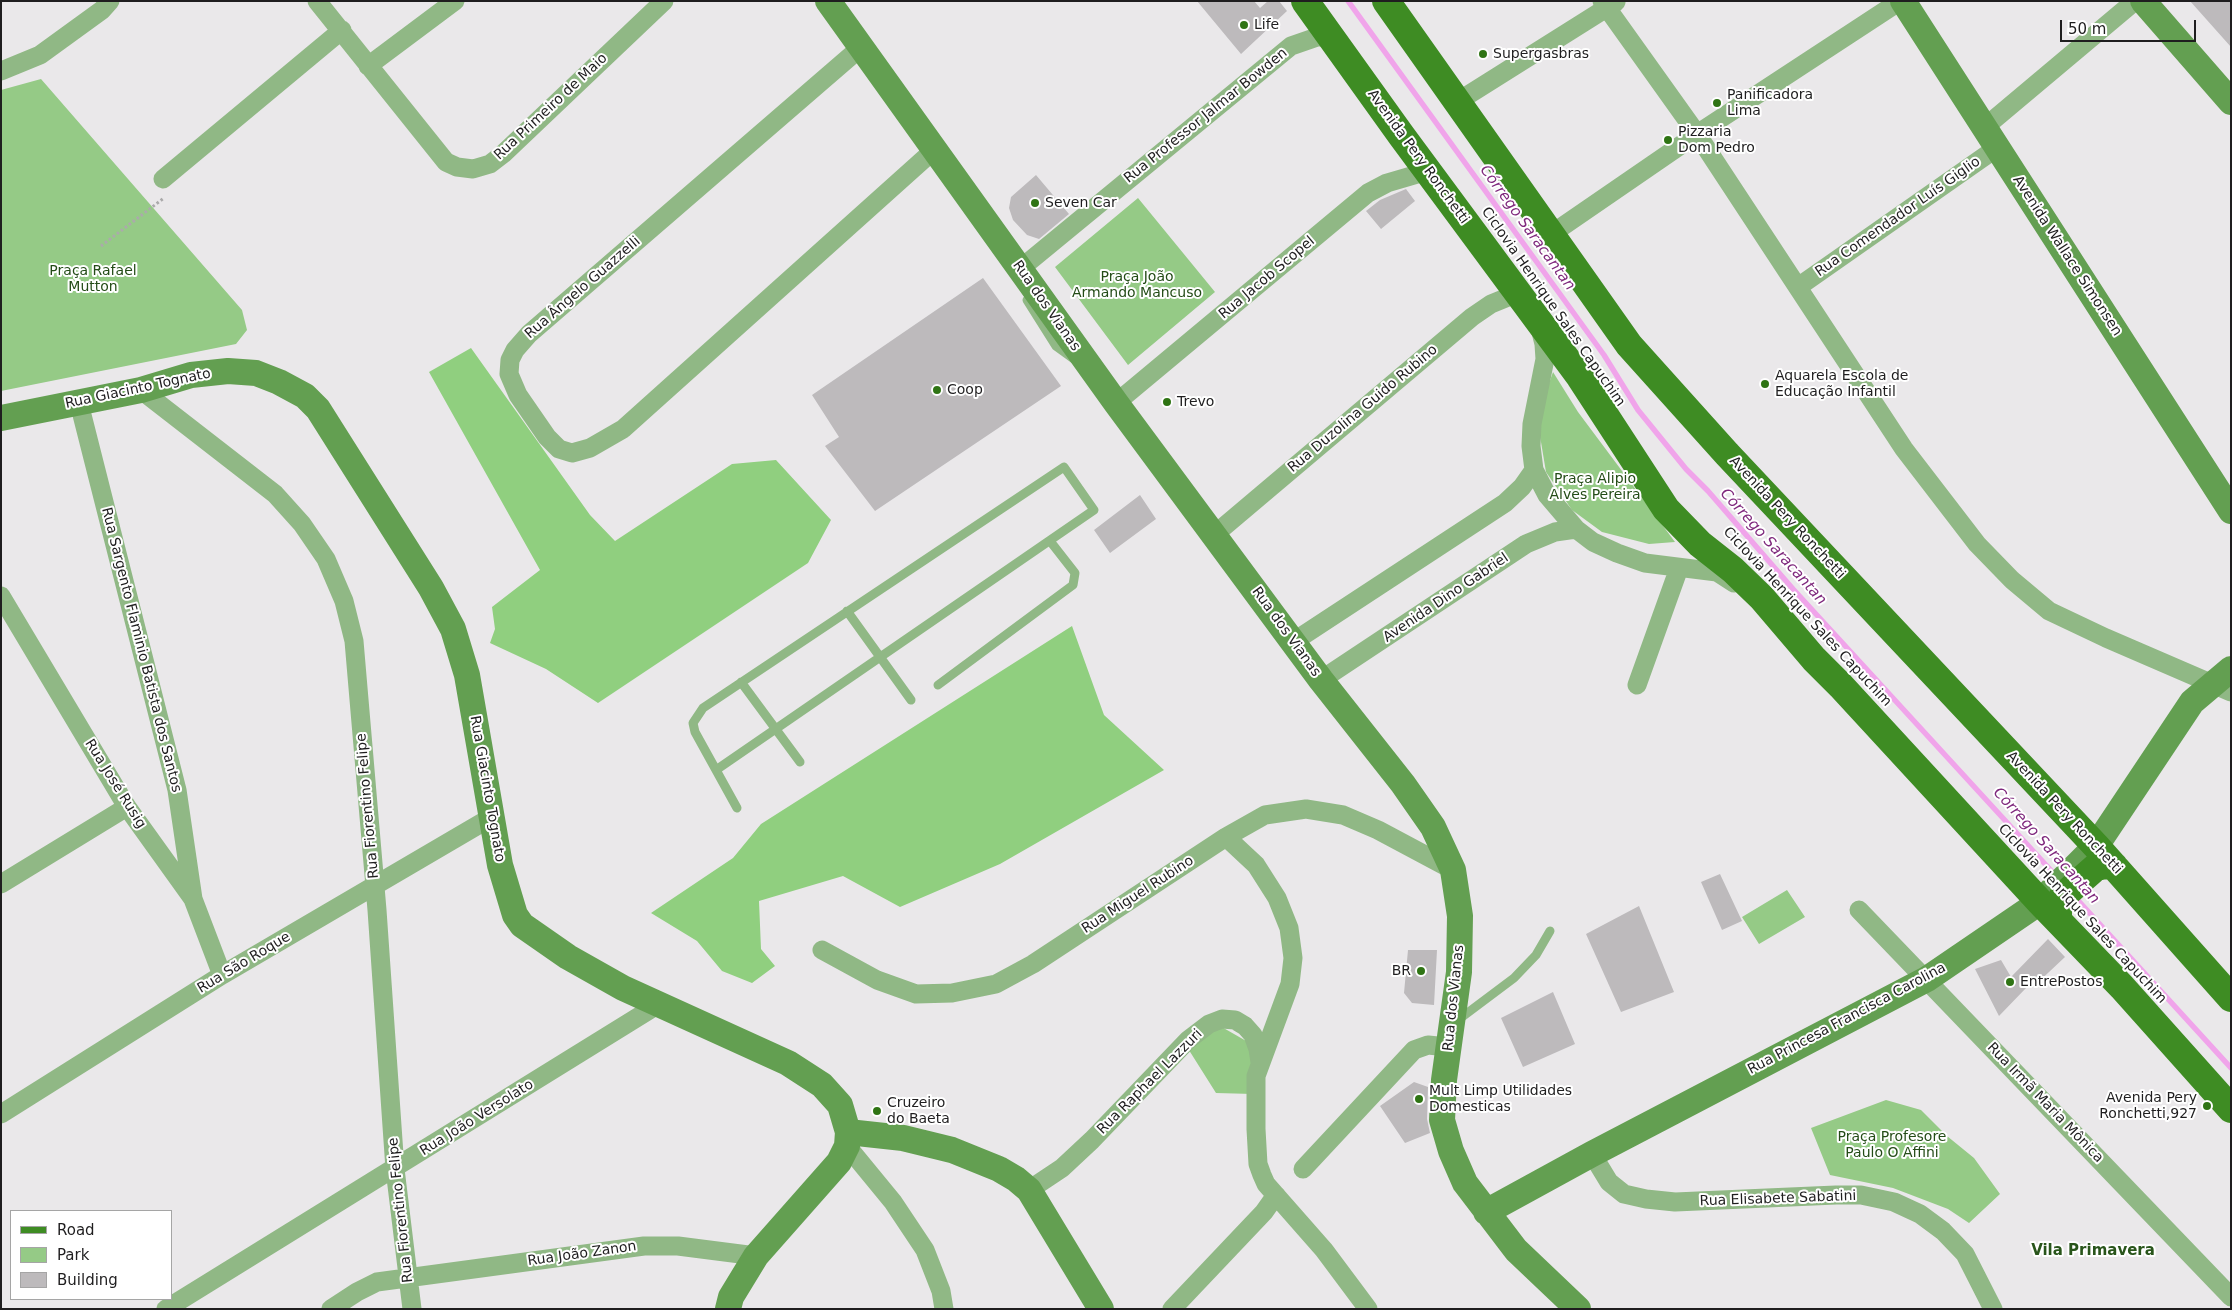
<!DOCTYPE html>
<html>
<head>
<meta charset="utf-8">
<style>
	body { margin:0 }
	#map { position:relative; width:2232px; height:1310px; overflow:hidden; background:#eae8ea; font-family:"DejaVu Sans",sans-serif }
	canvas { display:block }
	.frame { position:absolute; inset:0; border:2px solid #1f1e1f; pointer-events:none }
	.legend { position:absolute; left:10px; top:1210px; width:162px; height:90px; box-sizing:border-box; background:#fff; border:1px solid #a5a5a5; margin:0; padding:6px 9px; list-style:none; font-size:15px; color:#1f1e1f }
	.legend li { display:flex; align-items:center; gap:10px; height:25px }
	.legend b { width:25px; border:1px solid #a5a5a5 }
	.scale { position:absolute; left:2060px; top:20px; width:136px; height:22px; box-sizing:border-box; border:2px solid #1f1e1f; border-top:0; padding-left:6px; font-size:15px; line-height:18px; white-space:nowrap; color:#1f1e1f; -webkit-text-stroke:4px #fff; paint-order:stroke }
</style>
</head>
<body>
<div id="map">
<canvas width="2232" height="1310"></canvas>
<div class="frame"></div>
<ul class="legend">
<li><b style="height:6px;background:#3e8c23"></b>Road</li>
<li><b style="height:14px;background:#95ca86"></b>Park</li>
<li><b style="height:14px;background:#bdbabc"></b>Building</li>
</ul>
<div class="scale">50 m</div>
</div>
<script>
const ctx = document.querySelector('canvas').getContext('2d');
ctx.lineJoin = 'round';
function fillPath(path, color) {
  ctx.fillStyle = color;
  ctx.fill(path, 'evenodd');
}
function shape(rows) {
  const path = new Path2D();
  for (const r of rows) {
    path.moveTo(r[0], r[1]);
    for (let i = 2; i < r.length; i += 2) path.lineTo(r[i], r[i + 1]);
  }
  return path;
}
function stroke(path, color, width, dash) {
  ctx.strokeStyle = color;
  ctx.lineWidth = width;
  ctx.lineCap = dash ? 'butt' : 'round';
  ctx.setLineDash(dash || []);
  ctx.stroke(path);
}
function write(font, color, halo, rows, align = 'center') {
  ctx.font = font + ' "DejaVu Sans",sans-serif';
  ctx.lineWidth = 4;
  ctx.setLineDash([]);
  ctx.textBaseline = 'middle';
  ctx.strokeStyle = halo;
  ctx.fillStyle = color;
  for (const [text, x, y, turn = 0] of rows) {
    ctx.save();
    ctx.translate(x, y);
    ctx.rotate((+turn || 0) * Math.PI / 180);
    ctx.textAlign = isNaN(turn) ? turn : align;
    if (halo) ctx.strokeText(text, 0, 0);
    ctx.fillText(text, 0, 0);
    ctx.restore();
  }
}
fillPath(shape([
	[41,79,242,310,247,330,236,344,1,391,1,90],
	[1138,198,1215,292,1128,365,1055,267],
	[1553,372,1578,412,1675,542,1649,544,1602,532,1572,510,1546,472,1537,418],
	[1787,890,1805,917,1759,944,1742,917],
	[1220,1026,1248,1042,1256,1073,1253,1094,1216,1093,1187,1047],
	[1886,1100,1921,1110,1947,1136,1974,1158,2000,1194,1969,1223,1948,1209,1893,1188,1830,1175,1811,1128]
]), '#95ca86');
fillPath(shape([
	[471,348,590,515,615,541,732,464,776,460,831,520,808,563,598,703,546,669,490,643,495,629,492,607,540,570,429,372],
	[1072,626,1104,715,1164,770,1000,864,900,907,843,876,759,901,761,949,775,966,752,983,722,971,697,941,651,913,733,858,761,824]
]), '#90cf7f');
stroke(shape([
	[1348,1,1604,355,1638,410,1686,469,1708,491,1793,589,2056,876],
	[2074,896,2231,1068]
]), '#f0a4ea', 5.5);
fillPath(shape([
	[1197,1,1254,1,1260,8,1268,1,1279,1,1287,11,1241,54],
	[2190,1,2231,1,2231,47],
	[1036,175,1069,214,1039,239,1027,235,1013,220,1009,208,1011,197],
	[1406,189,1415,201,1381,229,1366,211,1380,200],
	[983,278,1061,386,875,511,825,446,839,437,812,395],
	[1140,495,1156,519,1110,553,1094,530],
	[1720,874,1742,921,1722,930,1701,882],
	[1639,906,1674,992,1621,1012,1586,934],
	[2048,939,2065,957,2032,988,2027,987,1999,1016,1975,969,2001,960,2011,977],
	[1408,950,1437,950,1434,1005,1412,1003,1404,993],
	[1553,992,1575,1044,1523,1067,1501,1018],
	[1414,1082,1428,1087,1427,1119,1430,1133,1405,1143,1380,1106]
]), '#bdbabc');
stroke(shape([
	[101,246,164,198]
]), '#abaaab', 3, [2.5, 2.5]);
stroke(shape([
	[1027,300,1056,346,1074,359],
	[847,611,911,700],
	[741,682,800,762],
	[938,685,1073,585,1075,573,1050,541],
	[716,770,1094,510,1064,467,703,708,693,723,695,732,737,808],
	[1458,1020,1514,978,1536,955,1550,931]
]), '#90b885', 9);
stroke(shape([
	[317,1,446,162,457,167,473,169,490,164,503,154,664,1],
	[1602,1,1697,134,1904,449,1977,544,2012,580,2049,611,2106,638,2231,692],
	[860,48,529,334,515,350,510,360,509,374,518,395,547,437,559,449,572,453,590,448,623,429,934,150],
	[368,66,455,1],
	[1,71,40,55,102,10,110,1],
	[1457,102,1616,2],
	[1985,127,2135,1],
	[163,179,342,30],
	[1550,235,1697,134,1900,1],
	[1020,269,1291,46,1317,37,1330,37],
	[1798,287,1998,147],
	[1540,328,1544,344,1545,359,1532,424,1531,446,1534,470,1547,495,1576,529,1593,542,1617,553,1645,563,1717,572,1734,583],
	[141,390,275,494,302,524,326,559,344,601,354,641,377,910,395,1169,412,1309],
	[79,403,177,790,193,899],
	[1116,403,1368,193,1387,183,1428,171],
	[1214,535,1472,317,1491,304,1518,293],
	[1,596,127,807,193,899,222,975],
	[1293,642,1505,503,1522,487,1534,470],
	[1321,680,1526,544,1555,532,1576,529],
	[1637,685,1679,568],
	[1226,837,1256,865,1277,898,1289,928,1293,958,1290,984,1256,1076,1256,1129,1258,1164,1262,1175,1266,1184,1324,1250,1368,1309],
	[1,884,127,807],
	[1859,910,2231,1297],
	[822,950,877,980,916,994,952,993,996,984,1033,964,1226,837,1265,815,1306,809,1343,815,1378,830,1453,870],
	[1,1114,222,975,490,818],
	[847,1146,893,1202,925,1250,941,1291,944,1309],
	[1592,1154,1609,1182,1624,1194,1646,1199,1675,1202,1836,1195,1861,1195,1894,1202,1920,1214,1943,1231,1965,1254,1993,1309],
	[1303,1169,1414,1050,1428,1045,1448,1047],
	[1029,1190,1062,1168,1092,1140,1188,1040,1209,1024,1222,1019,1235,1020,1245,1026,1253,1035,1258,1049,1260,1062],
	[166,1309,659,1004],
	[331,1309,357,1292,377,1282,644,1246,678,1246,756,1256],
	[1172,1309,1264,1212,1276,1195]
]), '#90b885', 19);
stroke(shape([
	[828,1,1116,403,1321,680,1403,784,1433,827,1453,870,1460,916,1459,972,1444,1080,1442,1120,1451,1151,1465,1183,1516,1250,1578,1309],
	[1903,1,2231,511],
	[2143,1,2231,102],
	[1,418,141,390,191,375,228,371,256,373,279,382,305,396,318,409,431,588,453,629,467,675,500,865,515,915,522,925,568,957,623,988,788,1063,822,1085,840,1105,848,1132,847,1146,839,1162,756,1256,731,1297,728,1309],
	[848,1132,903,1138,952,1150,999,1169,1016,1179,1029,1190,1101,1309],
	[1486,1212,1592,1154,1927,979,2040,902,2096,846,2192,702,2231,669]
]), '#639f51', 26);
stroke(shape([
	[1305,1,1401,135,1580,377,1666,509,1700,544,1733,570,1762,598,1814,659,1841,686,2040,902,2122,987,2231,1109],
	[1386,1,1629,345,1727,454,2096,846,2231,998],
	[2058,920,2058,907,2063,896,2096,867,2105,865,2114,866]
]), '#3e8c23', 28);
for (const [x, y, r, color] of [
	[1244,25,5,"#2f7414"],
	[1483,54,5,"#2f7414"],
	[1717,103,5,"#2f7414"],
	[1668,140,5,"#2f7414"],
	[1035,203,5,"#2f7414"],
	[1765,384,5,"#2f7414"],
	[937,390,5,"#2f7414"],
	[1167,402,5,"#2f7414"],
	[1421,971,5,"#2f7414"],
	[2010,982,5,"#2f7414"],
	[1419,1099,5,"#2f7414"],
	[2207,1106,5,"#2f7414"],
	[877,1111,5,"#2f7414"]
]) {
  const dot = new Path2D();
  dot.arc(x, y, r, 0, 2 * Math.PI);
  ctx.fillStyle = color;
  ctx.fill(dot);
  stroke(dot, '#fff', 2);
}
write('14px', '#1f1e1f', '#fff', [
	["Life",1254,25],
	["Supergasbras",1493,54],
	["Panificadora",1727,95],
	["Lima",1727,111],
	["Pizzaria",1678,132],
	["Dom Pedro",1678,148],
	["Seven Car",1045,203],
	["Aquarela Escola de",1775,376],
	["Educação Infantil",1775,392],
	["Coop",947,390],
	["Trevo",1177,402],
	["BR",1411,971,"right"],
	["EntrePostos",2020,982],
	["Mult Limp Utilidades",1429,1091],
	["Domesticas",1429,1107],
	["Avenida Pery",2197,1098,"right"],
	["Ronchetti,927",2197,1114,"right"],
	["Cruzeiro",887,1103],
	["do Baeta",887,1119]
], 'left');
write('14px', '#1f1e1f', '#fff', [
	["Rua Primeiro de Maio",551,107,-43],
	["Rua Professor Jalmar Bowden",1206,116,-39],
	["Avenida Pery Ronchetti",1418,157,54],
	["Rua Comendador Luís Giglio",1898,217,-35],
	["Avenida Wallace Simonsen",2067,256,57],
	["Rua Jacob Scopel",1267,278,-40],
	["Rua Ângelo Guazzelli",583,288,-41],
	["Rua dos Vianas",1046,306,55],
	["Ciclovia Henrique Sales Capuchim",1553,307,55],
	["Rua Giacinto Tognato",138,389,-12],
	["Rua Duzolina Guido Rubino",1363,409,-40],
	["Avenida Pery Ronchetti",1787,518,47],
	["Avenida Dino Gabriel",1446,598,-34],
	["Ciclovia Henrique Sales Capuchim",1807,617,47],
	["Rua dos Vianas",1286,632,54],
	["Rua Sargento Flaminio Batista dos Santos",141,650,76],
	["Rua José Rusig",115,784,58],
	["Rua Giacinto Tognato",487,789,80],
	["Rua Fiorentino Felipe",368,806,-95],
	["Avenida Pery Ronchetti",2064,813,47],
	["Rua Miguel Rubino",1138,895,-33],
	["Ciclovia Henrique Sales Capuchim",2082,914,47],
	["Rua São Roque",244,963,-31],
	["Rua dos Vianas",1454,998,-84],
	["Rua Princesa Francisca Carolina",1847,1019,-28],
	["Rua Raphael Lazzuri",1150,1082,-45],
	["Rua Irmã Maria Mônica",2045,1103,46],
	["Rua João Versolato",477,1118,-32],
	["Rua Elisabete Sabatini",1778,1199,-2],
	["Rua Fiorentino Felipe",401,1210,-96],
	["Rua João Zanon",582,1254,-8]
]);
write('14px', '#244c17', '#fff', [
	["Praça Rafael",93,271],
	["Mutton",93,287],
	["Praça João",1137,277],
	["Armando Mancuso",1137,293],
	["Praça Alipio",1595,479],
	["Alves Pereira",1595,495],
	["Praça Profesore",1892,1137],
	["Paulo O Affini",1892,1153]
]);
write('italic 15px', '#7f297d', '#fff', [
	["Córrego Saracantan",1527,228,54],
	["Córrego Saracantan",1773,547,48],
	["Córrego Saracantan",2046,846,48]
]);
write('bold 15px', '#29551b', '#fff', [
	["Vila Primavera",2093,1251]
]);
</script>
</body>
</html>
